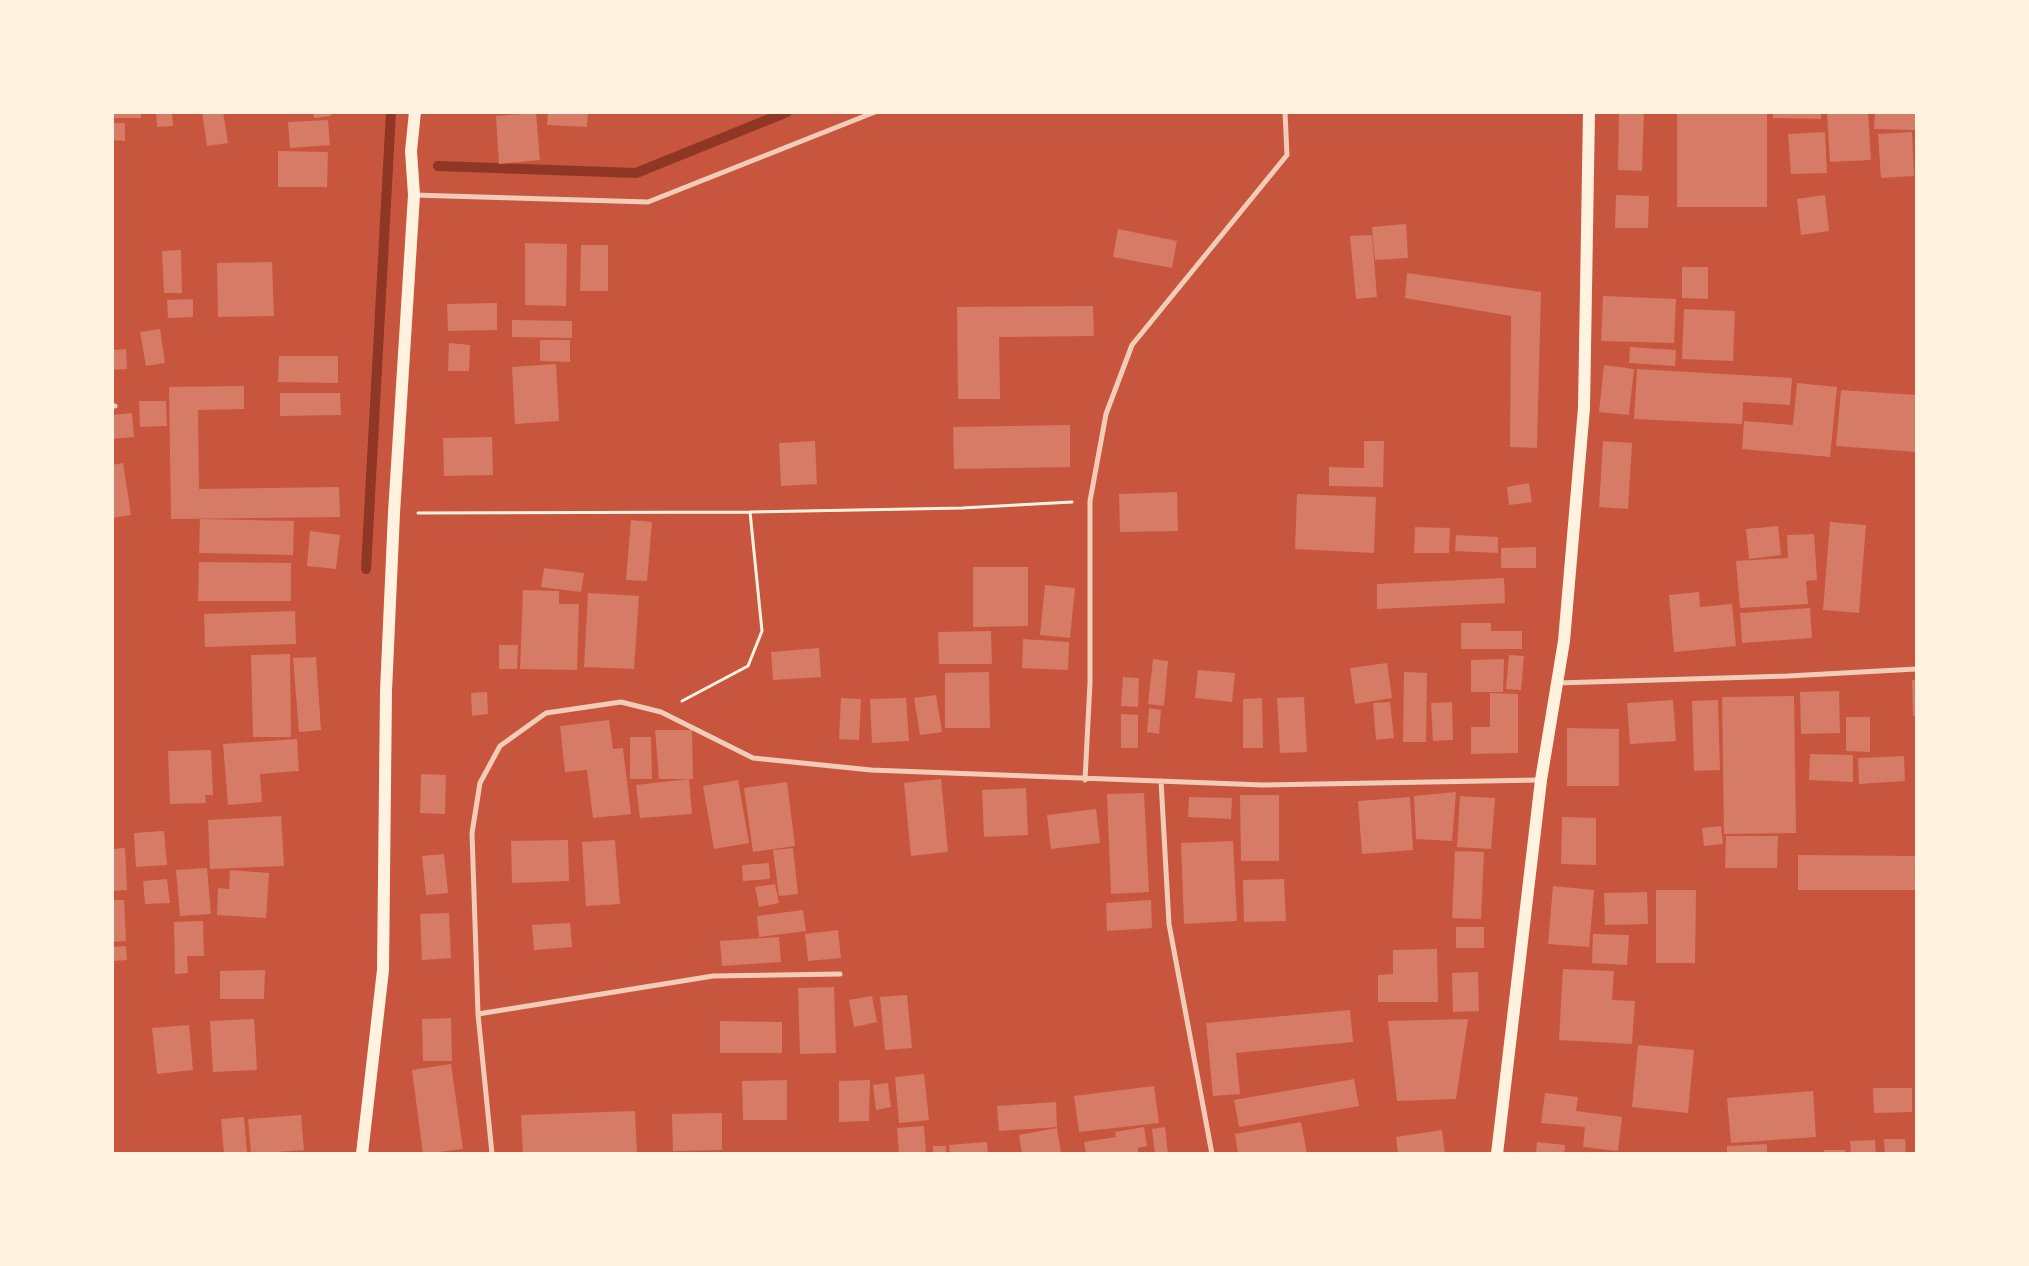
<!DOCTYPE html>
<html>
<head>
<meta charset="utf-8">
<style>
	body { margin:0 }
	#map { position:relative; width:2029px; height:1266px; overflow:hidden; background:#c8553d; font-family:"Noto Serif",serif }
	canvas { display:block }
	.frame { position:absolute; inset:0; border:114px solid #fff3e0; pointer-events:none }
</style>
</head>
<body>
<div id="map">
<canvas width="2029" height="1266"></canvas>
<div class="frame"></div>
</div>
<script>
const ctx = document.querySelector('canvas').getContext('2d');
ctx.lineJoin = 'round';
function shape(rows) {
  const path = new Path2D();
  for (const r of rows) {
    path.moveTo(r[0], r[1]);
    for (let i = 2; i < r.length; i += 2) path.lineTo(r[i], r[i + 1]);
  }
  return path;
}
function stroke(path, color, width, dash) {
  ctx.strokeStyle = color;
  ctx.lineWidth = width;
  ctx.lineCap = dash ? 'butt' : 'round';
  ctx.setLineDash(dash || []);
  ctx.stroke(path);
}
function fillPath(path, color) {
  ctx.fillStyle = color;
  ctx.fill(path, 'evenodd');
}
stroke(shape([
	[438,166,636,173,787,112],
	[366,569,391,112]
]), '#8f3625', 10);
fillPath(shape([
	[112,112,141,112,141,118,112,118],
	[156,112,172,112,173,126,157,127],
	[202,112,223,112,228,143,207,146],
	[313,112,331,112,331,116,314,118],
	[548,112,588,112,587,127,547,125],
	[1619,112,1644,112,1642,171,1618,170],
	[1677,112,1767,112,1767,207,1677,207],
	[1773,112,1821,112,1821,119,1773,118],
	[1827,112,1868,112,1871,160,1830,162],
	[1875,112,1916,112,1916,130,1874,129],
	[536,113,540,160,499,164,496,116],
	[328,120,330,145,290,148,288,122],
	[112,123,125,123,125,141,112,140],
	[1825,132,1827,173,1791,174,1788,134],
	[1912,132,1914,176,1881,178,1878,134],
	[278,151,328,152,327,187,278,187],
	[1616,195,1649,196,1648,228,1615,228],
	[1825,195,1829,231,1801,235,1797,199],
	[1406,224,1408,258,1375,260,1372,227],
	[1118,229,1177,241,1172,268,1113,257],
	[1372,235,1377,297,1356,299,1350,236],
	[525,243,567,244,566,306,525,305],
	[581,245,608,245,608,291,580,291],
	[181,250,182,293,164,293,162,251],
	[272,262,274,316,218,317,217,263],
	[1682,267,1708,267,1708,299,1682,298],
	[1407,273,1541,292,1537,448,1510,447,1511,316,1405,298],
	[1603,296,1676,299,1674,343,1601,341],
	[193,299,193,317,168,318,167,300],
	[497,303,497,330,448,331,447,304],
	[1093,306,1094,336,999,337,1000,399,958,399,957,307],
	[1684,309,1735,311,1733,361,1682,359],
	[512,320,572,321,572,338,512,337],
	[160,329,165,363,146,366,140,332],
	[540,340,570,340,570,362,540,361],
	[449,343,470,345,469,371,448,371],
	[1630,347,1676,350,1675,366,1629,363],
	[126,349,127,369,112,370,112,350],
	[279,356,338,356,338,383,278,382],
	[556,364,559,421,515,424,512,367],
	[1604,365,1634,369,1629,415,1599,412],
	[1637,369,1792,378,1790,405,1743,402,1742,424,1634,419],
	[1797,383,1837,387,1830,457,1742,449,1744,421,1793,425],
	[244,386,244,409,198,410,199,489,339,487,340,517,171,519,169,387],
	[1841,390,1916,395,1916,452,1836,446],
	[280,393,340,393,341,415,280,416],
	[139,401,166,401,167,426,140,427],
	[132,413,134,437,112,439,112,415],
	[1070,425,1070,467,954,469,953,427],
	[492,437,493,475,444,476,443,438],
	[815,441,817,484,781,486,779,443],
	[1364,441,1384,441,1383,487,1329,486,1329,467,1364,468],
	[1603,441,1632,443,1628,509,1599,507],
	[123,463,131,515,112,518,112,465],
	[1529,483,1532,502,1509,505,1507,487],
	[1177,492,1178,531,1120,532,1119,494],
	[1297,494,1376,497,1374,553,1295,549],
	[200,519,294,521,293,555,199,553],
	[631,520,652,522,647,581,626,580],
	[1830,522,1866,525,1859,613,1823,610],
	[1778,526,1781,555,1749,559,1746,529],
	[1415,527,1450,528,1449,553,1414,553],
	[310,531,340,535,336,569,307,566],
	[1814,534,1817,580,1806,581,1808,604,1740,608,1736,561,1788,558,1787,535],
	[1456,535,1498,537,1498,553,1455,551],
	[1536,547,1536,568,1501,568,1501,548],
	[199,562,291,563,291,601,198,601],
	[973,567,1028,567,1028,626,973,627],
	[544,568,584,573,581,592,541,587],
	[1504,578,1505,603,1377,609,1377,584],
	[1045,585,1075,588,1070,638,1040,635],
	[523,590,559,591,559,604,579,604,577,670,520,669],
	[1699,592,1700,607,1732,604,1736,646,1674,652,1669,595],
	[588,593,639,596,634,669,584,667],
	[1810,608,1812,638,1742,643,1740,613],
	[295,611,296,644,205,647,204,614],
	[1461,623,1491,623,1491,631,1522,631,1522,649,1461,649],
	[991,631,992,664,939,664,938,632],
	[1023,639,1069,642,1068,670,1022,668],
	[499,645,518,645,517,669,499,669],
	[819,648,821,677,773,680,771,652],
	[290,654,291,737,253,737,251,655],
	[1509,655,1524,656,1521,690,1506,689],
	[316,657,321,730,299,732,293,658],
	[1153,659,1168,661,1164,706,1148,704],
	[1504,659,1503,692,1471,692,1471,660],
	[1387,663,1392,698,1355,704,1350,668],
	[1198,670,1235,673,1232,702,1195,698],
	[989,672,990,728,945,728,945,673],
	[1404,672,1427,673,1426,742,1403,742],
	[1123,677,1139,678,1138,707,1121,706],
	[1912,680,1916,680,1916,716,1913,716],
	[1839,691,1840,733,1801,734,1800,692],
	[487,692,488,714,472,716,471,693],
	[1490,693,1518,694,1518,753,1471,754,1471,727,1490,727],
	[936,695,942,732,920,735,914,698],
	[1794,696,1796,833,1724,834,1722,697],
	[1304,697,1307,752,1280,753,1277,698],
	[841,698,861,699,859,740,839,739],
	[906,698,909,741,872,743,870,699],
	[1262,698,1263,748,1243,748,1243,699],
	[1673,700,1676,741,1630,744,1627,703],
	[1718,700,1720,770,1694,771,1692,701],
	[1390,702,1394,738,1376,740,1373,703],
	[1452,702,1453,740,1433,741,1431,703],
	[1149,708,1161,710,1159,734,1147,732],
	[1121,714,1138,715,1138,748,1121,748],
	[1846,717,1870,717,1870,752,1846,751],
	[609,720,613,749,623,748,631,814,593,818,587,770,565,772,560,726],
	[1567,728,1619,729,1619,786,1567,786],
	[655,730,692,730,693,779,659,779],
	[630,737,651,737,652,779,630,779],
	[297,739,299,771,260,774,262,802,228,805,223,744],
	[211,750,213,795,205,795,206,803,170,804,168,751],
	[1810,754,1853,755,1853,782,1809,780],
	[1904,756,1905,781,1859,784,1858,758],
	[421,774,446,775,445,814,420,813],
	[689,779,692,814,640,818,636,785],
	[941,779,948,852,911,856,904,783],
	[738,780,749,843,714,849,703,786],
	[787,782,795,846,753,852,744,788],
	[1026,788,1028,835,984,837,982,790],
	[1456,792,1452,841,1416,839,1414,796],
	[1144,793,1149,892,1111,894,1107,794],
	[1240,795,1279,795,1279,861,1241,861],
	[1460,796,1495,798,1491,849,1457,847],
	[1189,797,1232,798,1231,819,1188,817],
	[1410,797,1413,850,1362,854,1358,801],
	[1096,809,1100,843,1051,849,1047,815],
	[281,816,284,866,210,869,208,820],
	[1562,817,1596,818,1596,865,1561,864],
	[1721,826,1723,844,1704,846,1702,828],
	[164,831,167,865,136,867,134,833],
	[1726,836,1778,836,1777,868,1725,868],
	[568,840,569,881,512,883,511,841],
	[615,840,620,904,586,906,582,842],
	[1233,841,1237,921,1184,924,1181,843],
	[125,848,127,890,112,891,112,849],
	[793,848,798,894,779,896,773,850],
	[1455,851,1484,852,1481,919,1452,918],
	[444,854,448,893,426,895,422,856],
	[1798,855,1916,856,1916,890,1798,890],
	[769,863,770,879,743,881,742,865],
	[207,868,211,914,180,916,176,870],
	[230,870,269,873,266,918,217,915,218,888,229,889],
	[167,879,170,903,145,904,143,881],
	[1284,879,1286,921,1244,922,1243,880],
	[775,884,779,903,759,907,755,887],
	[1553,886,1594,890,1589,947,1548,944],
	[1656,890,1696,890,1695,963,1656,963],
	[1647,892,1648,924,1605,925,1604,893],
	[112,900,124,900,126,941,112,942],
	[1151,900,1152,928,1107,931,1106,903],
	[803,910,806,931,759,937,757,916],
	[449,913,451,958,422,960,420,914],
	[203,921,204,956,187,956,188,973,175,974,174,922],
	[570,923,572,947,534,950,532,925],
	[1456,927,1484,927,1484,948,1456,948],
	[838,930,841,958,808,961,805,934],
	[1593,934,1629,935,1627,965,1592,963],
	[779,937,781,962,722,966,720,941],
	[126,946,127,960,112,961,112,947],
	[1437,949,1438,1002,1378,1002,1378,975,1393,974,1393,950],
	[1563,969,1614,971,1612,1000,1635,1001,1632,1044,1559,1040],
	[265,970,264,999,220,999,220,971],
	[1478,972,1479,1011,1453,1012,1452,973],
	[834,987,836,1053,800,1054,798,988],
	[907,995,912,1048,885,1050,880,997],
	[872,996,877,1022,854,1027,849,1000],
	[1350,1010,1353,1042,1236,1053,1240,1094,1213,1096,1206,1023],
	[451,1018,452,1061,423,1061,422,1019],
	[254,1019,257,1070,213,1072,210,1021],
	[1468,1019,1456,1099,1397,1101,1388,1021],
	[720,1021,782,1022,782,1053,720,1053],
	[189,1025,193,1070,157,1074,152,1028],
	[1638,1045,1694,1050,1688,1113,1632,1107],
	[451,1064,463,1149,423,1154,412,1070],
	[924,1074,929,1120,899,1123,895,1077],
	[1354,1079,1359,1106,1239,1127,1234,1100],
	[787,1080,787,1120,743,1120,742,1081],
	[870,1080,869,1121,839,1122,839,1081],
	[888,1083,891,1107,876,1110,873,1085],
	[1154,1086,1159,1123,1079,1132,1074,1096],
	[1873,1088,1912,1088,1912,1112,1874,1113],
	[1813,1091,1816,1137,1731,1143,1727,1098],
	[1545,1093,1578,1097,1576,1111,1622,1117,1618,1151,1583,1147,1585,1127,1541,1123],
	[1056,1102,1057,1127,999,1131,997,1106],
	[635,1111,637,1154,523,1154,521,1115],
	[722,1113,722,1150,673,1151,672,1114],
	[301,1115,304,1150,251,1154,248,1119],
	[244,1117,247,1152,224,1154,221,1119],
	[1301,1122,1307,1154,1238,1154,1235,1134],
	[924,1126,926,1154,899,1154,897,1128],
	[1144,1127,1147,1146,1138,1148,1138,1154,1086,1154,1084,1142,1116,1137,1115,1132],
	[1165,1127,1168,1154,1155,1154,1152,1129],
	[1057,1128,1061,1153,1022,1154,1019,1135],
	[1442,1130,1445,1154,1398,1154,1396,1137],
	[1884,1139,1905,1139,1906,1154,1885,1154],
	[1875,1140,1876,1154,1851,1154,1850,1141],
	[987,1142,988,1154,950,1154,949,1145],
	[1537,1142,1565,1145,1564,1154,1536,1154],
	[1767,1144,1767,1154,1727,1154,1727,1146],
	[933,1146,946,1146,946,1154,933,1154],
	[1824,1150,1845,1150,1845,1154,1824,1154]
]), '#d67c66');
stroke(shape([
	[418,513,750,512],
	[682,701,748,666,762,631,750,512,962,508,1072,502]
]), '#fff3e0', 3);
stroke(shape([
	[414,195,648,202,875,112],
	[112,406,115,406],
	[1557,683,1788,676,1916,669],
	[1085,780,1090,683,1090,501,1106,414,1132,345,1287,155,1285,112],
	[1161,781,1169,924,1212,1154],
	[478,1014,713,976,840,974],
	[492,1154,478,1014,472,833,480,783,500,746,546,713,621,702,661,712,753,758,871,770,1263,785,1540,780]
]), '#f1ccb7', 5);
stroke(shape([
	[362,1154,383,970,386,691,394,513,414,195,411,151,415,112],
	[1497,1154,1541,780,1564,641,1584,408,1589,112]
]), '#fff3e0', 12);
</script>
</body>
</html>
